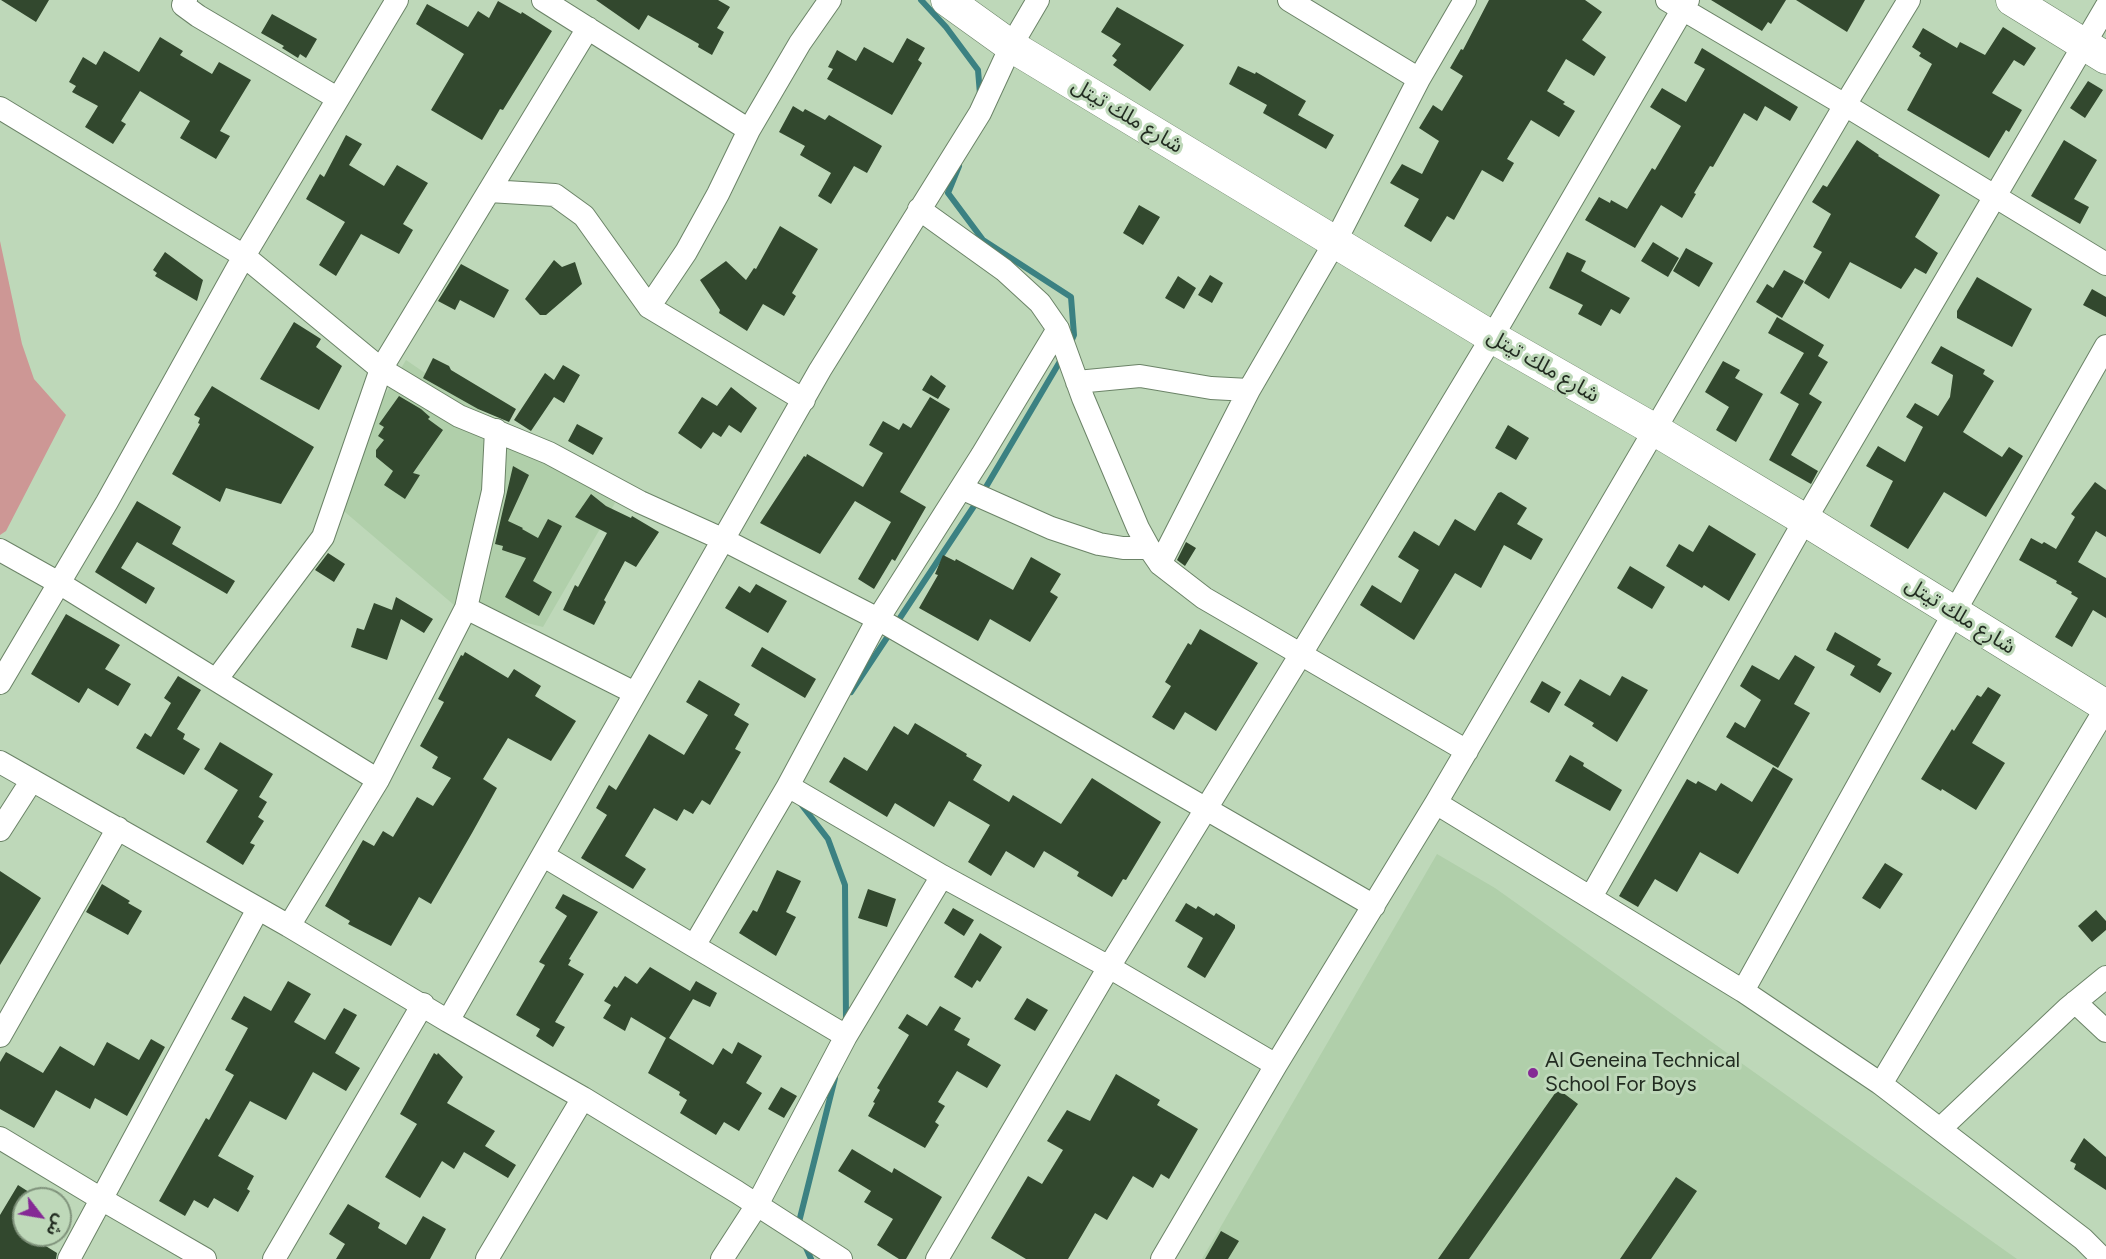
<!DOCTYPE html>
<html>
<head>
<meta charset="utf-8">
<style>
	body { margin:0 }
	#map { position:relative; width:2106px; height:1259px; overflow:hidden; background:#bed8b9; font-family:Figtree,"Noto Sans Arabic",sans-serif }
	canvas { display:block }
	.north { position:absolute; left:12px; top:1187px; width:60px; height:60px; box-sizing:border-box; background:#bed8b9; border:2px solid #80937c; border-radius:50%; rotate:121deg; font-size:16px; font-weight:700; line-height:24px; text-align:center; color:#222c21 }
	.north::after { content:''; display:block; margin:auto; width:21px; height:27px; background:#852995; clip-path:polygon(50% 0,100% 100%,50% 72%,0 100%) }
</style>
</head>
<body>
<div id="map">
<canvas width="2106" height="1259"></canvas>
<div class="north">ش</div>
</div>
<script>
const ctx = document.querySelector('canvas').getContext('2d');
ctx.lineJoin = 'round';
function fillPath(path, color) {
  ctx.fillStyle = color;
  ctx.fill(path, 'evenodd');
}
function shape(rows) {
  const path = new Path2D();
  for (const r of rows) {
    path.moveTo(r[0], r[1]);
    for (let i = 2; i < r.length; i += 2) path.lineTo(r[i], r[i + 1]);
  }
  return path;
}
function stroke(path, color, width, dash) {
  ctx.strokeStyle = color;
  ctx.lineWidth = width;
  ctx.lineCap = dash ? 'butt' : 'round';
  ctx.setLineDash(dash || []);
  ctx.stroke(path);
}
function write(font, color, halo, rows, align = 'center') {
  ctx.font = font + ' Figtree,"Noto Sans Arabic",sans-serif';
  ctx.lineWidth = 6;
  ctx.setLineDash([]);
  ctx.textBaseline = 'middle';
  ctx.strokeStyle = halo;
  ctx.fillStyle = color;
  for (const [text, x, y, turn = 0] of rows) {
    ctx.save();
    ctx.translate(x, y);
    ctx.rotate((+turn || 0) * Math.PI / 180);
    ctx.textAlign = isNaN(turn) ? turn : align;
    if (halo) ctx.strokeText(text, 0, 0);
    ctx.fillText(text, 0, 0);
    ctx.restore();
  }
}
fillPath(shape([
	[406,360,615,503,543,627,454,605,325,495],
	[1437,854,1495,888,2017,1259,1202,1259]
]), '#b0cfaa');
fillPath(shape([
	[0,241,22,344,34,379,66,415,6,531,0,535]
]), '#cd9795');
stroke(shape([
	[921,0,946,27,978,70,980,94],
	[959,166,948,193,983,240,1071,297,1074,335,1070,344],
	[983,492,1062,358],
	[851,692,978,500],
	[801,804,828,839,845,885,846,1022],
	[798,1226,835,1078],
	[804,1243,811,1259]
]), '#3b8182', 6);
fillPath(shape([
	[1,0,49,0,36,22],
	[596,0,718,0,730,7,717,28,724,32,712,55,698,47,699,44,648,15,639,30],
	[1489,0,1585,0,1602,12,1582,40,1606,57,1594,76,1566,59,1547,91,1565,102,1563,104,1575,111,1559,137,1531,120,1507,159,1514,163,1503,182,1482,170,1454,220,1447,216,1431,242,1404,226,1419,199,1390,183,1402,164,1422,174,1439,141,1419,128,1433,105,1442,111,1463,76,1450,68,1461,49,1463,50],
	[1711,0,1786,0,1771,24,1768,22,1762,31],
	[1796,0,1865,0,1847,32],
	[498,1,521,14,522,12,552,31,503,110,500,109,482,140,431,110,464,54,416,24,427,4,468,27,478,11,489,18],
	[1117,7,1184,45,1150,91,1113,65,1117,60,1112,56,1121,44,1101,32],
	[272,14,317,39,306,58,300,54,298,58,282,48,284,46,261,33],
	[2003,27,2036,48,2024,66,2014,60,1992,93,2022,110,2009,132,2006,130,1989,158,1907,110,1932,64,1919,56,1921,53,1912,47,1923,28,1957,48,1960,42,1985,55],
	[160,37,183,51,180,55,212,74,219,62,251,80,220,131,230,136,216,159,180,138,190,121,140,91,121,121,126,124,113,144,85,127,98,106,72,92,76,86,69,82,83,57,96,65,104,51,139,72],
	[907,38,925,48,918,60,922,63,892,115,827,79,833,69,828,67,837,50,856,61,864,47,893,63],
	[1702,48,1798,107,1790,121,1765,106,1757,121,1744,113,1713,167,1710,166,1694,193,1696,194,1682,218,1661,205,1635,248,1585,220,1599,197,1610,203,1611,200,1627,209,1652,168,1655,170,1681,126,1650,107,1662,88,1686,102,1705,69,1694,63],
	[1238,66,1255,74,1256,72,1306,101,1298,115,1334,135,1326,149,1263,113,1267,105,1229,84],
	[2088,81,2103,90,2085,118,2070,108],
	[793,106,803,112,805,109,825,120,829,115,882,146,867,173,854,166,831,204,818,196,831,173,800,155,805,146,779,132],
	[346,135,362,144,349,165,384,186,397,165,428,183,403,224,413,230,399,254,361,234,336,276,319,265,345,222,306,199,320,174,324,177],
	[1857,140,1879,155,1878,156,1940,195,1915,237,1938,253,1926,274,1915,268,1901,289,1850,262,1829,299,1804,283,1822,252,1813,247,1831,214,1812,202,1823,185,1827,187],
	[2064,140,2097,160,2074,199,2089,207,2080,224,2031,196],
	[1139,205,1160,217,1143,245,1123,233],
	[780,226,818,249,792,293,796,296,784,316,763,304,747,331,719,313,720,310,700,280,726,261,746,280,754,268,756,269],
	[1653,242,1679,258,1668,277,1641,261],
	[1686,248,1713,263,1699,287,1673,271],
	[165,252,203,280,197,301,155,276,157,273,153,270],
	[1567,252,1586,261,1581,271,1630,298,1620,314,1611,309,1601,326,1578,314,1583,305,1549,288],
	[554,260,562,267,575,262,582,284,546,315,540,315,525,299],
	[461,264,509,290,494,318,460,300,455,310,438,301],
	[1784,270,1804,281,1782,318,1756,302,1767,284,1773,288],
	[1210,275,1223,283,1212,303,1198,295],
	[1178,276,1196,288,1184,309,1165,298],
	[1977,277,2032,309,2012,347,1957,318,1957,311],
	[2092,289,2106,297,2106,317,2083,305],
	[1777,317,1824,345,1818,356,1828,362,1809,394,1822,402,1791,455,1818,471,1811,484,1769,460,1799,404,1780,393,1804,353,1768,333],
	[294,322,321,339,316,347,342,366,319,410,260,379],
	[1941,346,1985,370,1983,374,1994,381,1963,432,2002,457,2009,447,2023,456,1986,517,1944,492,1908,549,1870,526,1893,481,1866,466,1878,446,1905,462,1923,427,1906,417,1915,403,1938,416,1950,397,1953,375,1931,363],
	[433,358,449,366,451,370,516,409,509,422,478,409,423,378],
	[1723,361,1740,370,1735,378,1763,394,1736,442,1716,430,1729,407,1705,392],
	[563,365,580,375,564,403,554,397,531,431,514,420,545,373,554,380],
	[931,375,946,386,938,399,922,390],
	[212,386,314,447,281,504,226,488,220,502,172,474,200,424,198,423,200,418,194,415],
	[731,387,757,408,741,433,729,425,721,437,713,432,701,449,678,433,702,397,717,406],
	[399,396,421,409,430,417,428,419,443,430,413,473,420,475,405,499,384,485,393,471,376,457,376,450,384,440,378,436,384,427,379,424],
	[930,397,950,409,900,492,926,507,895,561,892,559,874,589,858,579,891,522,855,501,820,554,760,523,804,456,806,457,807,454,863,487,883,453,869,445,883,421,899,430,903,423,911,428],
	[577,424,603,438,593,455,568,441],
	[1508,425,1529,438,1516,460,1495,448],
	[513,466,529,475,508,521,523,528,522,529,538,538,548,519,562,526,533,581,552,592,539,616,505,597,526,558,502,550,503,546,495,544],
	[2095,482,2106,490,2106,537,2096,531,2078,562,2106,578,2106,618,2093,610,2072,647,2055,637,2078,598,2071,594,2072,592,2056,583,2057,581,2019,560,2031,538,2042,544,2044,542,2056,549,2075,517,2071,514],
	[1501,492,1527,508,1517,524,1543,539,1531,560,1504,545,1481,588,1455,573,1414,640,1360,605,1372,585,1401,603,1419,570,1398,557,1414,531,1439,546,1455,519,1475,531,1498,493],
	[591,494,606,506,631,518,632,516,659,532,636,567,625,561,604,600,606,602,594,625,563,610,575,585,578,587,607,533,575,517],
	[137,501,181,527,172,544,235,581,227,594,137,542,121,568,155,588,146,604,95,572],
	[1709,525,1756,554,1729,601,1704,585,1702,588,1666,566,1679,544,1693,552],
	[1186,542,1196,548,1185,566,1177,560],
	[328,553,345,564,334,582,315,570],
	[943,555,955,561,956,559,1013,590,1031,557,1061,574,1050,592,1058,597,1030,642,990,619,978,641,919,608,938,575,935,574],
	[1630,566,1665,587,1652,609,1617,588],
	[756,584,787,601,768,633,725,608,739,586,750,593],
	[396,597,433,619,424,633,401,619,387,660,351,647,357,628,364,630,374,603,392,610],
	[66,614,120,645,105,669,131,684,118,706,88,688,79,703,31,674],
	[1200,629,1258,663,1216,731,1185,712,1174,730,1152,717,1171,686,1165,682,1188,643,1191,645],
	[1835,632,1881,659,1877,665,1892,673,1880,693,1850,675,1855,666,1826,650],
	[762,647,816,679,805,698,751,666],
	[465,652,508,678,514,669,541,686,535,696,576,721,551,761,508,738,483,779,497,788,472,833,431,904,419,897,391,946,348,924,350,921,325,906,363,840,374,846,383,831,393,837,417,797,433,806,451,778,432,768,438,757,420,746,444,702,438,699,461,655,463,656],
	[1795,655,1815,667,1794,704,1810,713,1778,768,1726,737,1735,722,1745,728,1761,700,1740,686,1752,665,1779,680],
	[178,676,201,690,177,729,185,734,183,739,200,749,184,775,136,748,145,733,151,737,171,703,164,698],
	[1622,676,1648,690,1617,742,1592,726,1594,723,1564,705,1580,679,1610,696],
	[699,680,740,704,734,715,749,724,735,749,741,752,710,805,702,800,693,814,684,809,677,821,654,808,625,856,646,869,633,889,581,858,607,815,596,808,609,785,616,790,649,734,684,755,708,715,686,702],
	[1542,681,1561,692,1549,713,1530,702],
	[1988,687,2001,695,1972,743,2005,763,1976,810,1942,789,1941,791,1921,779,1952,729,1954,731,1977,695,1981,697],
	[915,723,967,754,966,756,982,765,973,780,1009,802,1013,795,1061,824,1092,778,1161,822,1126,880,1123,879,1112,897,1077,876,1079,872,1044,851,1034,868,1006,851,991,876,968,862,990,825,949,801,934,827,895,803,887,817,829,782,844,757,867,771,894,726,908,735],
	[220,742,273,774,259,797,267,802,258,817,264,821,250,843,255,845,243,865,206,842,238,790,204,769],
	[1570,755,1584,763,1583,766,1622,790,1610,811,1555,781],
	[1773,767,1793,779,1738,874,1700,852,1677,892,1655,879,1638,907,1619,896,1687,779,1696,784,1698,781,1716,791,1721,783,1752,802],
	[1885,863,1903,874,1880,909,1862,898],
	[777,870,801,881,786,912,796,917,776,956,739,933,753,910,757,912],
	[0,871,41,898,0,965],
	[102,884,130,901,128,903,142,911,128,935,86,912],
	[868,889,896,899,887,927,858,918],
	[563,894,598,912,569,959,571,960,568,965,584,974,555,1022,565,1027,553,1047,536,1036,540,1029,516,1015,545,965,539,962,567,916,555,908],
	[1186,903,1196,909,1198,906,1214,916,1216,913,1235,925,1235,928,1205,978,1187,967,1203,938,1175,921],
	[953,908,974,920,964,936,944,923],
	[2096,910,2106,921,2106,930,2092,942,2078,926],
	[980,933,1002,947,980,982,977,980,972,988,954,977],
	[650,967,690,991,696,981,717,993,710,1007,693,999,669,1038,713,1065,723,1048,732,1054,738,1042,762,1056,746,1083,762,1093,739,1131,724,1122,716,1135,680,1113,687,1100,679,1095,680,1092,648,1073,666,1038,631,1017,625,1031,603,1018,611,1005,604,1001,614,986,617,988,625,976,637,984],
	[288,981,311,994,294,1022,325,1040,344,1008,357,1015,335,1053,360,1068,346,1091,313,1072,286,1120,250,1101,218,1156,254,1176,247,1189,250,1191,238,1212,214,1198,208,1208,194,1200,185,1216,159,1201,206,1118,209,1120,234,1075,225,1070,248,1028,231,1019,244,996,271,1011],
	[1027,998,1048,1010,1035,1031,1014,1019],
	[940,1006,961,1018,954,1030,970,1039,967,1045,1001,1065,987,1088,957,1071,938,1102,945,1106,935,1122,939,1125,925,1148,868,1116,875,1103,873,1102,880,1090,877,1088,909,1035,898,1028,907,1014,927,1026],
	[151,1039,165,1047,127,1116,95,1098,90,1109,56,1090,34,1128,0,1109,0,1062,6,1052,43,1073,60,1046,94,1066,107,1042,139,1060],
	[434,1053,437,1055,438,1053,463,1077,447,1103,495,1131,485,1146,516,1165,508,1178,464,1152,454,1169,442,1161,420,1198,385,1177,417,1124,400,1114],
	[1116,1074,1160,1100,1157,1105,1198,1129,1169,1179,1161,1174,1153,1188,1133,1176,1107,1220,1095,1213,1068,1259,1026,1259,991,1238,1028,1176,1042,1184,1063,1150,1047,1141,1067,1110,1090,1121],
	[781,1087,797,1096,784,1118,768,1109],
	[1558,1089,1578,1104,1469,1259,1438,1259],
	[2084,1138,2106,1157,2106,1190,2074,1169,2076,1164,2070,1161],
	[852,1149,892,1173,894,1168,942,1197,906,1259,899,1259,877,1245,893,1219,864,1202,871,1191,838,1171],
	[1676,1177,1697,1191,1651,1259,1620,1259],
	[18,1185,32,1194,29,1199,24,1199,24,1235,28,1235,57,1253,56,1259,0,1259,0,1215],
	[348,1204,380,1223,378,1228,406,1245,423,1216,446,1229,430,1259,336,1259,345,1244,329,1234],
	[1221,1231,1239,1241,1228,1259,1205,1259]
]), '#32482e');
const street = shape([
	[186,0,183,5,198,16,337,98],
	[397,0,244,256,381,369,459,416,549,453,640,502,722,539,878,619,1374,906],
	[543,0,749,130],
	[1289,0,1419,79],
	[1667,0,1845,105,2106,264],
	[0,108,244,256,107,502,0,683],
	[489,191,555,195,584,216,649,307,686,252,718,194,749,130,800,43,830,0],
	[919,209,1004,270,1040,303,1058,329,1083,398,1138,528,1149,548,1160,564,1204,598,1467,751],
	[649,307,804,400],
	[1077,382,1140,376,1211,388,1249,390],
	[961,488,1051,528,1099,544,1123,548,1149,548],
	[0,550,59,583,378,780],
	[1160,564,1249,390,1335,242,1419,79,1465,0],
	[466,608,635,693],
	[216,680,323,537,381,369,588,28],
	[0,762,289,926,448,1021],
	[788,786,878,619,982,455,1058,329],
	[1436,803,1743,991,1881,1084,2083,1239,2103,1259],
	[0,830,32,780],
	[544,856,694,946,788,786,942,876,1109,967,1276,1065],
	[1591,897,1805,520,2106,7],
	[289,926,378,780,466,608,493,491,496,430],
	[694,946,846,1036],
	[1743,991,1955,611,2106,346],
	[2075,1002,2106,1031],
	[0,1036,118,828],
	[1881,1084,2106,708],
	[1940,1129,2068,1008,2106,977],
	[0,1138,103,1200,205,1259],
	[69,1259,258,909],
	[274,1259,423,1004],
	[487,1259,583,1098],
	[722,1259,757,1205,846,1036,942,876],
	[841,1259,737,1192,583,1098,448,1021,820,370,980,113,1011,46,1038,0],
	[937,1259,1109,967,1301,654,1492,337,1688,0],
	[1162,1259,1276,1065,1436,803,1845,105,1909,0]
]);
const secondary = shape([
	[947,0,1011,46,1492,337,1655,430,1805,520,2106,706],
	[2012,0,2106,58]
]);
stroke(street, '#6b8367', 24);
stroke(secondary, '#6b8367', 33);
stroke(street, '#fff', 22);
stroke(secondary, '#fff', 32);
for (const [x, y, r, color] of [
	[1533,1073,6,"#852995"]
]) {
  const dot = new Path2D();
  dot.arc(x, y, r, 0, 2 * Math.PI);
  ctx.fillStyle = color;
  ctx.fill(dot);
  stroke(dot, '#bed8b9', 2);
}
write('21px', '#222c21', '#bed8b9', [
	["شارع ملك تيتل",1127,116,31],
	["شارع ملك تيتل",1543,366,30],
	["شارع ملك تيتل",1960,616,32]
]);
write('21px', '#222c21', '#bed8b9', [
	["Al Geneina Technical",1545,1061],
	["School For Boys",1545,1085]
], 'left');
</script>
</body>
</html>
